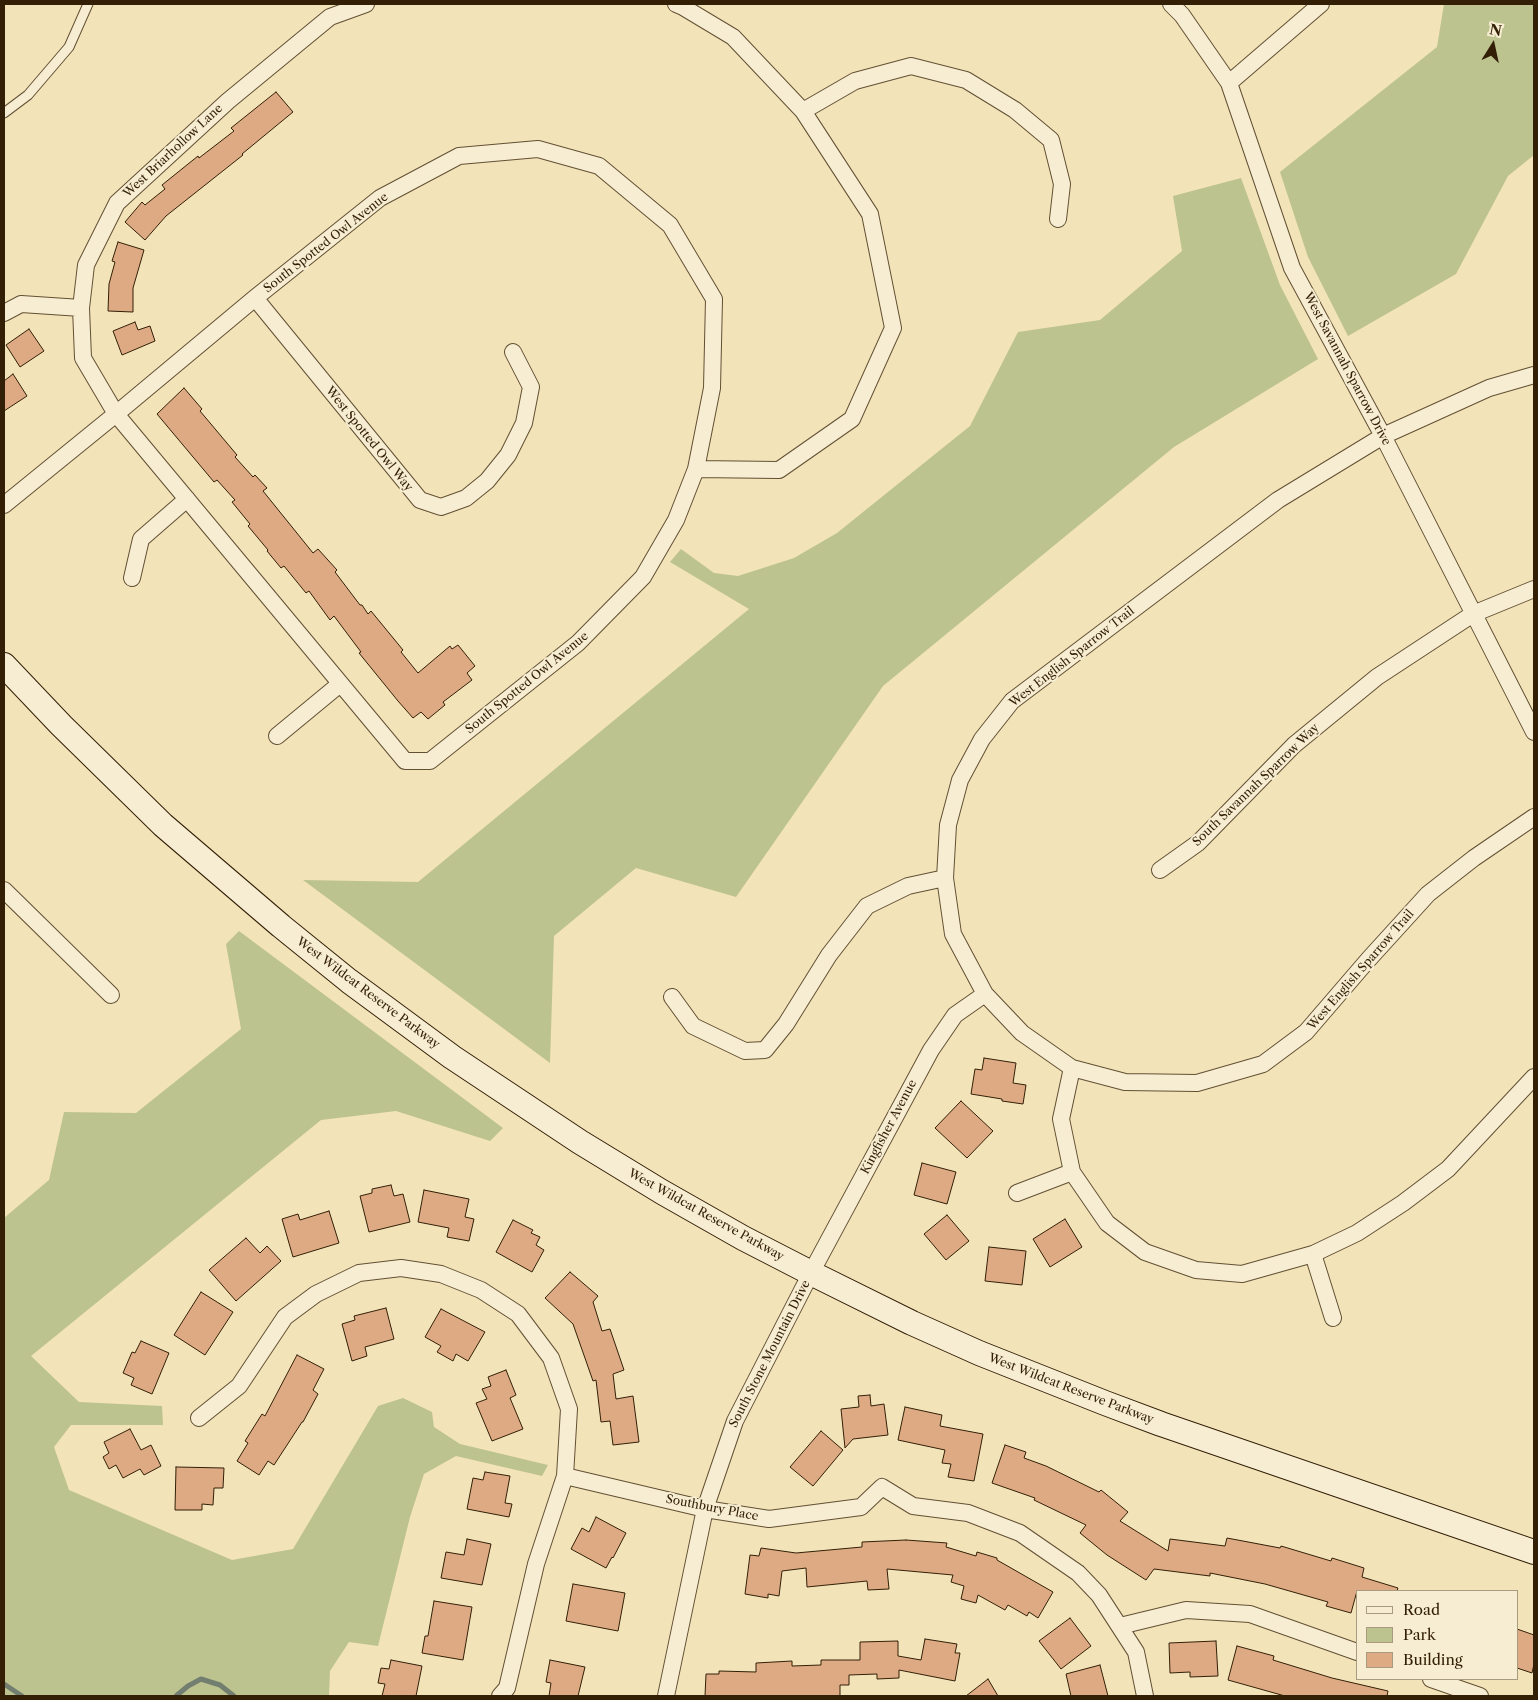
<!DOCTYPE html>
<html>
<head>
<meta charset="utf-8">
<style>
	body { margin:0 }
	#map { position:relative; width:1538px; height:1700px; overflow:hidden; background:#f3e3b9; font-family:"Libre Caslon Text",serif }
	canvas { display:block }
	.frame { position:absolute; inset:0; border:5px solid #321f06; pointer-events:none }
	.legend { position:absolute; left:1356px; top:1590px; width:162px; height:90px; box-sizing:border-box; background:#f7edd2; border:1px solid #a89b80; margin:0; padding:6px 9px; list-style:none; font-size:15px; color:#321f06 }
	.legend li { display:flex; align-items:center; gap:10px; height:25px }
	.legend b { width:25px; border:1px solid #a89b80 }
	.north { position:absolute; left:1468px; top:20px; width:50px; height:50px; -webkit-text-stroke:4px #f7edd2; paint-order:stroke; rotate:10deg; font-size:14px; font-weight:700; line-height:20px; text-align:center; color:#321f06 }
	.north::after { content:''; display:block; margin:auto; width:18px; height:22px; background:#321f06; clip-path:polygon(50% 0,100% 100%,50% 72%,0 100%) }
</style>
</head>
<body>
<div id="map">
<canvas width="1538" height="1700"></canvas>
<div class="frame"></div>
<ul class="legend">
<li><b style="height:6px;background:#f7edd2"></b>Road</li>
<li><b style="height:14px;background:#bcc38e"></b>Park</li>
<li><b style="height:14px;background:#ddaa84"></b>Building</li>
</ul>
<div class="north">N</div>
</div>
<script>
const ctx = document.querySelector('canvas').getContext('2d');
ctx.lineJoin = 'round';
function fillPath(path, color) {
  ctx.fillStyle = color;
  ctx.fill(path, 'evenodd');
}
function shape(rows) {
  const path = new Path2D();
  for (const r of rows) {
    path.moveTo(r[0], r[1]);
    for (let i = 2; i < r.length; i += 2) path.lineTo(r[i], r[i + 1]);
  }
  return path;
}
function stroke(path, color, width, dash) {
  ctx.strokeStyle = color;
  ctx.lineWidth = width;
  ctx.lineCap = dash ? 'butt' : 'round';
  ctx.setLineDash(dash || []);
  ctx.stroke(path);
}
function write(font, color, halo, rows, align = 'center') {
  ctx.font = font + ' "Libre Caslon Text",serif';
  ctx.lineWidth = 4;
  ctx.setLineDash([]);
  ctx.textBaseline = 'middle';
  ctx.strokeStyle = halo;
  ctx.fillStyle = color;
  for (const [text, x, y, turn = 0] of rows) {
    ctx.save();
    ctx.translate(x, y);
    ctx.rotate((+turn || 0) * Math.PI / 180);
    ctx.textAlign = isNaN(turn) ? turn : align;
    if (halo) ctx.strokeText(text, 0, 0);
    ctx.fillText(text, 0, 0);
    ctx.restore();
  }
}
fillPath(shape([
	[1444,4,1534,4,1534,155,1508,176,1456,274,1348,336,1308,257,1280,172,1437,47],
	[1241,178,1280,285,1318,359,1174,447,883,686,736,897,636,868,554,936,550,1063,303,880,418,882,749,609,670,562,681,549,714,573,738,576,794,558,837,533,970,426,1018,332,1100,320,1182,251,1173,196],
	[239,931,503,1128,490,1141,396,1111,321,1120,31,1356,79,1402,162,1406,163,1425,71,1425,54,1447,69,1490,232,1560,293,1549,378,1406,403,1398,432,1412,434,1427,460,1444,548,1465,542,1476,456,1456,424,1474,410,1517,378,1646,349,1642,330,1671,329,1696,4,1696,4,1218,49,1180,64,1112,136,1113,241,1029,226,944]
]), '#bcc38e');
stroke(shape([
	[4,1684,22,1696],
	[176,1696,188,1686,201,1679,220,1685,234,1696]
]), '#727e6f', 5);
const building = shape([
	[276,92,293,112,242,154,243,155,166,216,145,240,125,222,142,202,145,205,165,189,162,185,198,156,199,158,234,131,231,128,276,92],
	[118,242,144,250,133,288,133,312,108,311,109,284,115,262,112,261,118,242],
	[135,322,138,330,150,326,155,341,122,355,113,331,135,322],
	[29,329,44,351,20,367,6,345,29,329],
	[13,374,27,396,4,411,4,381,13,374],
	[184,388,202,409,200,411,237,455,235,457,253,477,255,475,267,488,263,491,313,553,318,549,337,570,335,572,360,605,362,605,368,614,371,611,403,650,401,652,418,673,450,646,452,649,458,645,475,666,467,673,472,680,443,702,445,705,428,719,421,712,413,718,398,701,359,653,361,652,334,616,330,620,309,591,306,593,284,566,281,568,267,551,268,550,248,526,250,524,232,502,235,500,217,480,214,482,157,414,184,388],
	[984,1058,1016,1063,1013,1083,1026,1085,1023,1104,1002,1101,1002,1099,971,1094,975,1069,982,1070,984,1058],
	[961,1101,993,1131,967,1158,935,1128,961,1101],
	[922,1163,956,1172,947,1204,914,1195,922,1163],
	[391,1185,394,1196,403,1194,410,1222,369,1232,360,1196,372,1193,372,1189,391,1185],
	[424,1190,469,1199,465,1217,474,1219,469,1241,447,1237,449,1228,418,1222,424,1190],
	[329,1211,339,1243,293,1257,282,1219,298,1214,300,1220,329,1211],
	[947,1215,969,1241,946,1260,924,1234,947,1215],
	[1065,1219,1082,1247,1050,1267,1033,1239,1065,1219],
	[513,1220,533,1230,531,1233,540,1237,536,1245,544,1250,532,1272,496,1252,513,1220],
	[246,1238,260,1253,267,1246,281,1261,236,1301,209,1270,246,1238],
	[989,1247,1026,1251,1022,1285,985,1281,989,1247],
	[570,1272,598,1296,593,1302,602,1331,610,1329,624,1370,613,1374,616,1399,633,1396,639,1442,613,1445,610,1421,601,1422,596,1380,593,1381,573,1324,545,1298,570,1272],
	[201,1292,233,1312,205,1355,174,1335,201,1292],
	[386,1308,394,1339,365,1347,367,1356,352,1361,342,1324,355,1320,354,1316,386,1308],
	[441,1309,485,1332,468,1361,456,1354,453,1361,437,1352,441,1346,425,1337,441,1309],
	[141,1341,169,1353,152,1394,131,1385,134,1378,123,1373,132,1352,135,1353,141,1341],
	[297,1355,324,1369,313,1390,318,1394,303,1422,302,1422,274,1465,268,1461,259,1475,237,1461,248,1443,245,1441,262,1414,265,1416,297,1355],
	[506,1370,516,1395,510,1398,523,1429,492,1441,476,1403,487,1399,482,1389,491,1386,488,1377,506,1370],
	[870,1395,871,1406,884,1404,888,1435,853,1439,845,1448,841,1409,859,1407,858,1396,870,1395],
	[905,1407,942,1415,940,1426,983,1434,974,1481,948,1477,951,1464,942,1463,945,1450,898,1440,905,1407],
	[130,1429,141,1450,151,1445,161,1466,144,1475,140,1469,123,1478,116,1465,109,1469,103,1457,109,1453,104,1442,130,1429],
	[821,1431,843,1450,813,1486,790,1467,821,1431],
	[1005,1445,1026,1452,1024,1458,1046,1466,1099,1492,1101,1490,1128,1512,1120,1521,1168,1551,1170,1539,1225,1546,1227,1538,1280,1548,1281,1546,1331,1561,1332,1558,1364,1568,1362,1577,1398,1588,1397,1591,1357,1591,1351,1613,1326,1606,1328,1602,1265,1584,1210,1573,1210,1576,1154,1569,1146,1580,1107,1555,1080,1533,1086,1525,1034,1500,1035,1498,992,1483,1005,1445],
	[176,1467,224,1468,223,1488,214,1488,213,1505,202,1504,202,1510,175,1510,176,1467],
	[485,1472,510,1476,505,1503,512,1504,509,1517,467,1509,473,1478,483,1480,485,1472],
	[596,1517,626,1533,613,1558,612,1557,606,1568,571,1549,582,1528,589,1532,596,1517],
	[467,1539,491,1544,482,1585,441,1578,446,1552,464,1555,467,1539],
	[906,1540,947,1543,946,1547,976,1556,977,1552,997,1558,997,1560,1053,1592,1038,1618,1029,1612,1027,1616,1008,1605,1005,1610,978,1595,976,1603,961,1599,964,1586,951,1582,953,1575,887,1569,889,1589,868,1590,867,1581,807,1587,806,1568,782,1571,779,1596,768,1594,768,1598,745,1594,750,1555,759,1556,761,1548,796,1553,862,1547,862,1542,906,1540],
	[573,1584,625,1593,618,1631,566,1621,573,1584],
	[434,1601,472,1607,463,1660,422,1653,425,1636,428,1636,434,1601],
	[1070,1618,1091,1646,1061,1669,1039,1641,1070,1618],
	[1517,1629,1534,1635,1534,1664,1532,1673,1517,1668,1517,1629],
	[925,1639,957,1644,955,1653,960,1653,955,1681,899,1670,899,1678,877,1679,877,1674,849,1675,849,1685,840,1685,840,1696,705,1696,706,1674,719,1674,719,1671,756,1672,756,1663,792,1661,792,1666,821,1665,821,1660,860,1660,860,1642,898,1641,898,1656,921,1660,925,1639],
	[1216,1641,1218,1676,1190,1677,1190,1672,1170,1673,1169,1643,1216,1641],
	[1237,1646,1274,1656,1273,1660,1332,1678,1388,1691,1387,1696,1285,1696,1228,1680,1237,1646],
	[391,1660,422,1666,416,1696,382,1696,385,1684,378,1683,381,1668,389,1669,391,1660],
	[550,1660,585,1667,578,1696,549,1696,551,1683,546,1682,550,1660],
	[1100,1665,1108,1696,1071,1696,1066,1674,1100,1665],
	[988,1679,998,1696,966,1696,988,1679]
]);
fillPath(building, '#ddaa84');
stroke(building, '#321f06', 1);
const lane = shape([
	[4,113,28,95,69,47,88,4]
]);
const street = shape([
	[676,4,683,7,733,37,803,111,870,214,893,328,852,419,779,470,696,469],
	[1171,4,1182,15,1229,83,1292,268,1383,436,1534,732],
	[1229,83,1321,4],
	[803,111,855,81,911,66,966,80,1015,110,1051,140,1062,184,1058,219],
	[255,298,420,500,441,507,466,498,487,481,508,455,524,423,531,387,513,352],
	[4,313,21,304,81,308],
	[1534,375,1489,388,1383,436,1278,500,1012,701,982,739,960,780,948,825,945,878,953,934,985,994,1022,1033,1072,1068,1125,1082,1197,1083,1263,1064,1306,1032,1368,960,1428,894,1474,858,1534,817],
	[4,505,116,414,255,298,380,198,459,156,538,149,599,166,670,225,714,299,712,388,696,469,676,520,643,577,578,643,430,761,405,761,116,414,83,358,81,308,86,265,117,203,228,101,330,17,366,4],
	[132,578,141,539,187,499],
	[277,736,340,684],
	[1160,870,1198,843,1294,745,1377,677,1473,614,1534,589],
	[4,890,111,995],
	[672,997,693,1026,745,1051,765,1050,786,1024,829,955,867,906,908,886,945,878],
	[1072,1068,1061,1119,1072,1172,1107,1223,1145,1252,1196,1270,1242,1274,1313,1254,1357,1233,1403,1203,1448,1169,1534,1077],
	[1017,1193,1072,1172],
	[1313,1254,1333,1318],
	[199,1418,239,1386,285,1317,316,1294,359,1273,401,1268,441,1274,481,1290,518,1314,551,1358,569,1409,565,1476,536,1564,507,1688,500,1696],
	[565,1476,705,1509,769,1519,861,1507,882,1487,913,1506,968,1513,1020,1533,1078,1573,1099,1595,1136,1652,1145,1696],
	[1120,1626,1186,1610,1250,1614,1357,1652],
	[1431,1679,1480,1696],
	[666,1696,705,1509,735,1421,811,1273,931,1050,955,1015,985,994]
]);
const secondary = shape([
	[4,665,61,725,163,825,281,926,349,981,452,1057,580,1142,662,1192,743,1238,811,1273,912,1323,979,1353,1105,1403,1161,1424,1534,1552]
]);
stroke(lane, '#625033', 11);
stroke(street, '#625033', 18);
stroke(secondary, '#321f06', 26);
stroke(lane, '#f7edd2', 9);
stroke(street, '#f7edd2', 16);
stroke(secondary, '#f7edd2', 24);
write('12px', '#321f06', '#f7edd2', [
	["West Briarhollow Lane",173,151,-43],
	["South Spotted Owl Avenue",326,243,-38],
	["West Savannah Sparrow Drive",1347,369,62],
	["West Spotted Owl Way",369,439,51],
	["West English Sparrow Trail",1072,657,-38],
	["South Spotted Owl Avenue",527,683,-39],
	["South Savannah Sparrow Way",1256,785,-44],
	["West English Sparrow Trail",1361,970,-49],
	["West Wildcat Reserve Parkway",368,993,37],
	["Kingfisher Avenue",889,1127,-62],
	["West Wildcat Reserve Parkway",706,1215,29],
	["South Stone Mountain Drive",770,1354,-63],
	["West Wildcat Reserve Parkway",1071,1389,21],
	["Southbury Place",712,1508,11]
]);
</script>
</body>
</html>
